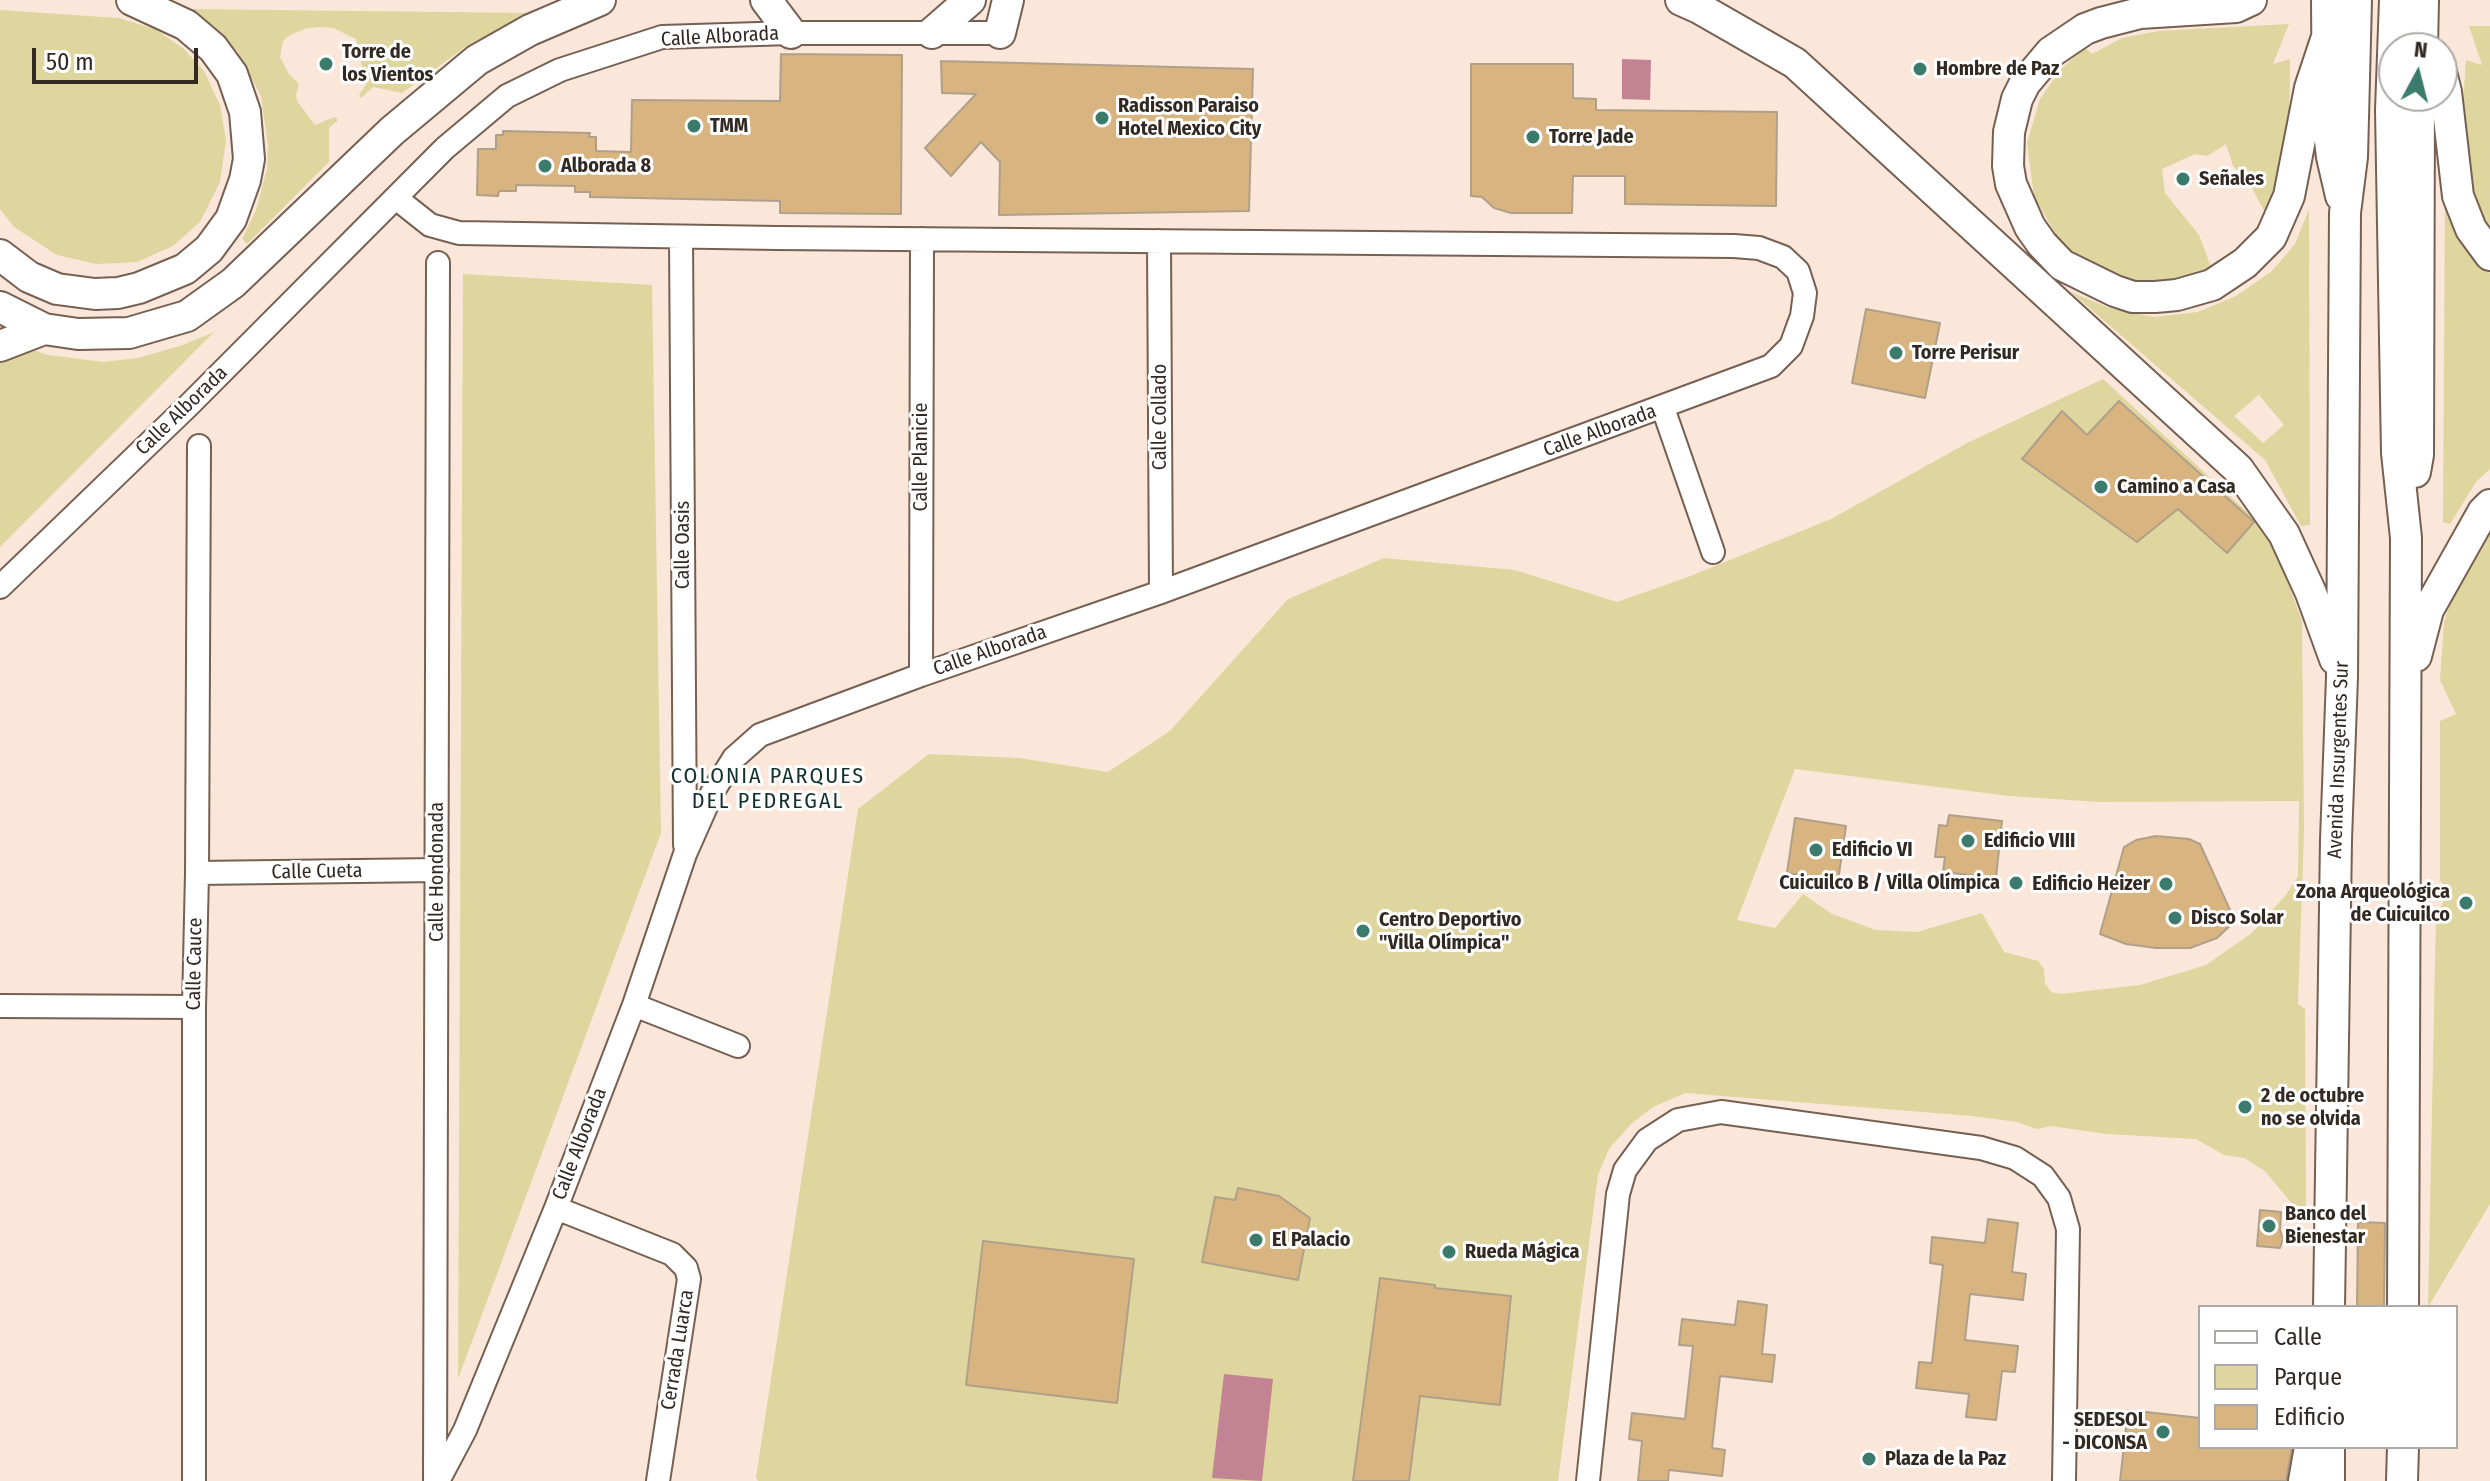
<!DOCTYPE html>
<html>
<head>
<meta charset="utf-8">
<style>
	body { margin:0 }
	#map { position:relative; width:2490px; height:1481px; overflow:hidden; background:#fbe6da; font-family:"Fira Sans Condensed",sans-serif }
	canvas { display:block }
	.legend { position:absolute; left:2198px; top:1305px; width:260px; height:144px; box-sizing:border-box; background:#fff; border:2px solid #ada9a7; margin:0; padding:10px 14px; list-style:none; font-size:24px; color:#332923 }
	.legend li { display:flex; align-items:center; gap:16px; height:40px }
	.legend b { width:40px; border:2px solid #ada9a7 }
	.north { position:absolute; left:2378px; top:32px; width:80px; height:80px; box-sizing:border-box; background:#fff; border:2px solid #ada9a7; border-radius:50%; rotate:7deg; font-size:22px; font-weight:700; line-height:32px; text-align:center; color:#332923 }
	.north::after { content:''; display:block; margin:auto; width:28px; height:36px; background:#3a7b6b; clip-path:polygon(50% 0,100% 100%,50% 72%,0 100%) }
	.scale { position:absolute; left:32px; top:48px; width:166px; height:36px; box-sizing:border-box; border:4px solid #332923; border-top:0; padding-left:10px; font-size:24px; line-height:28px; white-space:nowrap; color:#332923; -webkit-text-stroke:6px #fff; paint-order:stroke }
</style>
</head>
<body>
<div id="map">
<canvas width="2490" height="1481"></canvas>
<ul class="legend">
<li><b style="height:10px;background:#fff"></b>Calle</li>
<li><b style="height:22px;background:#ded69e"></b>Parque</li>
<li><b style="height:22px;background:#d7b480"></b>Edificio</li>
</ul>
<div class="north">N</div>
<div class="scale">50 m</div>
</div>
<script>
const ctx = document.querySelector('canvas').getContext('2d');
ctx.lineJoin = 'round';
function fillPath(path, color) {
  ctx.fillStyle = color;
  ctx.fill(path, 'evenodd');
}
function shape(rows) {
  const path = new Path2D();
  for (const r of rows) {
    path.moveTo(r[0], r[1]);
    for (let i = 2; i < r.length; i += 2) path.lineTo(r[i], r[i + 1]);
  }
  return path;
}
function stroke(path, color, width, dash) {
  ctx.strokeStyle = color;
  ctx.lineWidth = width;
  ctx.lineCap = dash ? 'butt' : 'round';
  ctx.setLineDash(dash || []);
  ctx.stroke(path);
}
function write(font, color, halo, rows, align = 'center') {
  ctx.font = font + ' "Fira Sans Condensed",sans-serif';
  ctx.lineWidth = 6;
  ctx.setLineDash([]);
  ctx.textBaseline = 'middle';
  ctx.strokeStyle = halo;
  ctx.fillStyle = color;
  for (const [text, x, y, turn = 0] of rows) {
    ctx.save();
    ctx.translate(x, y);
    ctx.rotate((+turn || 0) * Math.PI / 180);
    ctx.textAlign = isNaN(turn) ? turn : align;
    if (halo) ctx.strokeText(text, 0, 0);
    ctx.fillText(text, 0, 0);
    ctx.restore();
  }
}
fillPath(shape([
	[187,9,530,13,468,45,402,93,373,87,361,98,359,95,366,85,356,39,333,28,321,27,308,28,290,35,283,41,280,57,289,74,299,84,296,95,297,101,315,125,335,117,338,120,329,128,329,162,247,244,242,239,256,210,267,169,268,145,261,96,237,51,207,22],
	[0,10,118,18,155,29,184,49,204,71,220,105,226,140,220,182,200,222,173,246,137,262,96,264,57,255,14,227,0,209],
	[2289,24,2273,64,2290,59,2289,132,2271,224,2252,188,2233,166,2226,144,2207,156,2195,154,2162,169,2165,193,2199,235,2213,272,2195,282,2144,285,2094,269,2060,242,2034,196,2027,143,2040,99,2061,69,2085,47,2092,54,2122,38,2158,31],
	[2469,26,2490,26,2490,240,2469,204,2461,131,2466,60,2482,65],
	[2445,186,2476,256,2490,273,2490,469,2476,482,2450,524,2443,522],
	[2309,209,2310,525,2301,526,2265,460,2071,292,2109,308,2154,317,2198,312,2236,296,2272,271,2295,244],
	[2259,395,2284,425,2263,443,2234,416],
	[463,274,652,285,661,833,458,1379],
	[214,332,0,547,0,363,27,348,48,355,103,362,138,358,183,345],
	[2103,379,2269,532,2302,621,2304,831,2298,1004,2305,1009,2306,1208,2292,1204,2265,1171,2244,1158,2224,1155,2196,1139,2107,1134,2051,1126,2037,1129,2017,1122,1972,1116,1685,1093,1653,1107,1631,1124,1609,1149,1598,1175,1558,1481,758,1481,756,1477,858,809,929,754,1019,758,1108,772,1170,731,1288,599,1384,558,1515,570,1617,602,1688,577,1831,519,1969,442],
	[1795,769,2009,796,2099,802,2299,801,2298,876,2286,895,2252,933,2206,965,2140,985,2061,994,2051,992,2045,983,2044,969,2038,961,2004,952,1982,913,1917,932,1876,930,1832,914,1803,894,1775,928,1737,920],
	[1446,1289,1511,1296,1499,1405],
	[2490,522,2490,1204,2428,1307,2436,915,2449,892,2440,880,2440,721,2456,714,2440,680,2444,623,2457,578]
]), '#ded69e');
fillPath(shape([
	[1622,59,1651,60,1650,100,1622,99],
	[1224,1374,1273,1379,1262,1481,1212,1478]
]), '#c28392');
const building = shape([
	[781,54,902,55,901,214,780,213,780,201,590,197,590,192,575,192,575,186,516,185,516,191,499,191,498,196,477,195,478,149,496,149,496,135,503,135,503,131,590,133,589,137,596,137,596,151,631,152,632,100,780,101,781,54],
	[941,61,1253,69,1249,211,999,215,1000,162,981,142,951,176,925,148,976,94,942,93,941,61],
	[1471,64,1573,64,1573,98,1596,99,1596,110,1777,112,1776,206,1625,204,1625,176,1573,176,1572,213,1511,213,1494,208,1482,197,1471,196,1471,64],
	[1866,309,1940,323,1925,398,1852,383,1866,309],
	[2119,401,2254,522,2227,553,2178,509,2137,542,2022,459,2062,411,2087,435,2119,401],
	[1949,815,2002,821,1996,878,1943,872,1945,857,1935,857,1939,825,1947,826,1949,815],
	[1795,818,1846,826,1838,881,1787,873,1795,818],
	[2156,836,2189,839,2200,844,2235,921,2217,938,2190,948,2156,948,2126,944,2100,934,2124,847,2136,840,2156,836],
	[1238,1188,1279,1196,1310,1218,1298,1280,1202,1262,1215,1197,1235,1200,1238,1188],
	[2260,1210,2281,1212,2280,1230,2283,1239,2280,1248,2257,1246,2260,1210],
	[1988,1219,2018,1223,2012,1272,2026,1274,2023,1300,1970,1294,1965,1340,2018,1346,2015,1372,2002,1371,1996,1420,1966,1417,1969,1394,1916,1388,1919,1362,1932,1363,1943,1265,1930,1263,1932,1237,1985,1243,1988,1219],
	[2358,1222,2385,1223,2384,1307,2357,1307,2358,1222],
	[983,1241,1134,1259,1117,1403,966,1385,983,1241],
	[1380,1278,1435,1285,1435,1288,1511,1296,1500,1405,1420,1396,1409,1481,1353,1481,1380,1278],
	[1738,1301,1767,1305,1762,1354,1775,1355,1772,1382,1720,1376,1712,1448,1725,1450,1722,1476,1669,1470,1668,1481,1638,1481,1642,1441,1629,1439,1632,1413,1685,1419,1693,1346,1679,1345,1682,1319,1735,1325,1738,1301],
	[2128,1410,2200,1418,2200,1447,2292,1447,2286,1481,2120,1481,2128,1410]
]);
fillPath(building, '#d7b480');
stroke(building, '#b0a08a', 2);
const street = shape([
	[396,198,430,225,459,233,777,238,1734,246,1759,248,1783,257,1798,271,1805,293,1802,316,1791,346,1771,366,1161,592,921,675,760,735,734,758,712,793,685,854,634,1005,556,1208,465,1430,438,1481],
	[681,237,685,845],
	[1159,241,1161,592],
	[1663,408,1713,552],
	[0,587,189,405,445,148,507,96,560,70,662,37,791,33,1000,33],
	[921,675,922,239],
	[197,873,437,870],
	[634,1005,738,1046],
	[0,1006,194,1007],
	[556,1208,672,1254,686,1268,689,1279,658,1481],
	[194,1481,194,1007,197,873,199,446],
	[435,1481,438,263],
	[1588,1481,1618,1194,1625,1170,1647,1140,1678,1120,1721,1112,1981,1148,2015,1158,2043,1176,2059,1198,2068,1229,2064,1481]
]);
const secondary = shape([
	[766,0,791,33],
	[1681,0,1699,8,1795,63,2238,469,2284,534,2311,593,2335,659],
	[2251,0,2236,7,2140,13,2101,23,2085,29,2051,52,2025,83,2017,99,2009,132,2008,166,2011,184,2030,227,2042,244,2062,265,2115,291,2133,297,2155,297,2177,295,2212,285,2245,263,2271,237,2289,196,2310,88,2327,37],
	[2327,0,2328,124,2332,157,2341,196],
	[2395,0,2391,110,2397,453,2406,538,2403,1307],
	[932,33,970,0],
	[1000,33,1008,0],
	[2422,48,2423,0],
	[2442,76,2446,92,2458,196,2471,229,2490,255],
	[0,255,29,277,57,289,95,294,118,293,139,288,185,269,209,249,231,219,245,180,249,159,245,112,232,74,213,48,186,25,132,0],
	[0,307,44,329,78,334,129,333,187,316,233,283,392,131,477,60,530,30,600,0],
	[0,346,44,329],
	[2415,472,2418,455,2419,96],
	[2416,656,2428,610,2483,512,2490,505],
	[2329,1307,2336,840,2342,677,2345,213,2352,157,2356,0],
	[2329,1447,2329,1481],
	[2304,1481,2310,1447],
	[2402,1481,2403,1447]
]);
stroke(street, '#766052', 26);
stroke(secondary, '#766052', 34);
stroke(street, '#fff', 22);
stroke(secondary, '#fff', 30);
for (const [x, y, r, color] of [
	[326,64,8,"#3a7b6b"],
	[1920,69,8,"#3a7b6b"],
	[1102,118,8,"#3a7b6b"],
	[694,126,8,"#3a7b6b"],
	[1533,137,8,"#3a7b6b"],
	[545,166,8,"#3a7b6b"],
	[2183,179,8,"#3a7b6b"],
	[1896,353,8,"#3a7b6b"],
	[2101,487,8,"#3a7b6b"],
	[1968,841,8,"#3a7b6b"],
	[1816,850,8,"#3a7b6b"],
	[2016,883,8,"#3a7b6b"],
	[2166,884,8,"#3a7b6b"],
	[2466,903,8,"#3a7b6b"],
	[2175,918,8,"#3a7b6b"],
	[1363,931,8,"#3a7b6b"],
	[2245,1107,8,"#3a7b6b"],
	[2269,1226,8,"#3a7b6b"],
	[1256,1240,8,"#3a7b6b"],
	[1449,1252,8,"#3a7b6b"],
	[2163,1432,8,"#3a7b6b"],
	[1869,1459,8,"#3a7b6b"]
]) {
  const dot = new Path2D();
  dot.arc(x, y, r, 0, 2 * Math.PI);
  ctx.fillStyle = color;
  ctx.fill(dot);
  stroke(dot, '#fff', 3);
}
write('20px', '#332923', '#fff', [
	["Calle Alborada",720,37,-3],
	["Calle Alborada",182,411,-44],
	["Calle Collado",1160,417,-90],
	["Calle Alborada",1600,431,-20],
	["Calle Planicie",921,457,-90],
	["Calle Oasis",683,545,-90],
	["Calle Alborada",990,651,-19],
	["Avenida Insurgentes Sur",2339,760,-88],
	["Calle Cueta",317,872,-1],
	["Calle Hondonada",437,872,-90],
	["Calle Cauce",195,964,-89],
	["Calle Alborada",580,1144,-69],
	["Cerrada Luarca",678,1350,-81]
]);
write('bold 20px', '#332923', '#fff', [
	["Torre de",342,52],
	["los Vientos",342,75],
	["Hombre de Paz",1936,69],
	["Radisson Paraiso",1118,106],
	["Hotel Mexico City",1118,129],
	["TMM",710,126],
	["Torre Jade",1549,137],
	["Alborada 8",561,166],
	["Señales",2199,179],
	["Torre Perisur",1912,353],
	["Camino a Casa",2117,487],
	["Edificio VIII",1984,841],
	["Edificio VI",1832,850],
	["Cuicuilco B / Villa Olímpica",2000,883,"right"],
	["Edificio Heizer",2150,884,"right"],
	["Zona Arqueológica",2450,892,"right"],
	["de Cuicuilco",2450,915,"right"],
	["Disco Solar",2191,918],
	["Centro Deportivo",1379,920],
	["\"Villa Olímpica\"",1379,943],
	["2 de octubre",2261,1096],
	["no se olvida",2261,1119],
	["Banco del",2285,1214],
	["Bienestar",2285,1237],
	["El Palacio",1272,1240],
	["Rueda Mágica",1465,1252],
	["SEDESOL",2147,1420,"right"],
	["- DICONSA",2147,1443,"right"],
	["Plaza de la Paz",1885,1459]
], 'left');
ctx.letterSpacing = '2px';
write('22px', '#13322b', '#fff', [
	["COLONIA PARQUES",768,777],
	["DEL PEDREGAL",768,802]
]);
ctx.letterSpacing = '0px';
</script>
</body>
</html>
